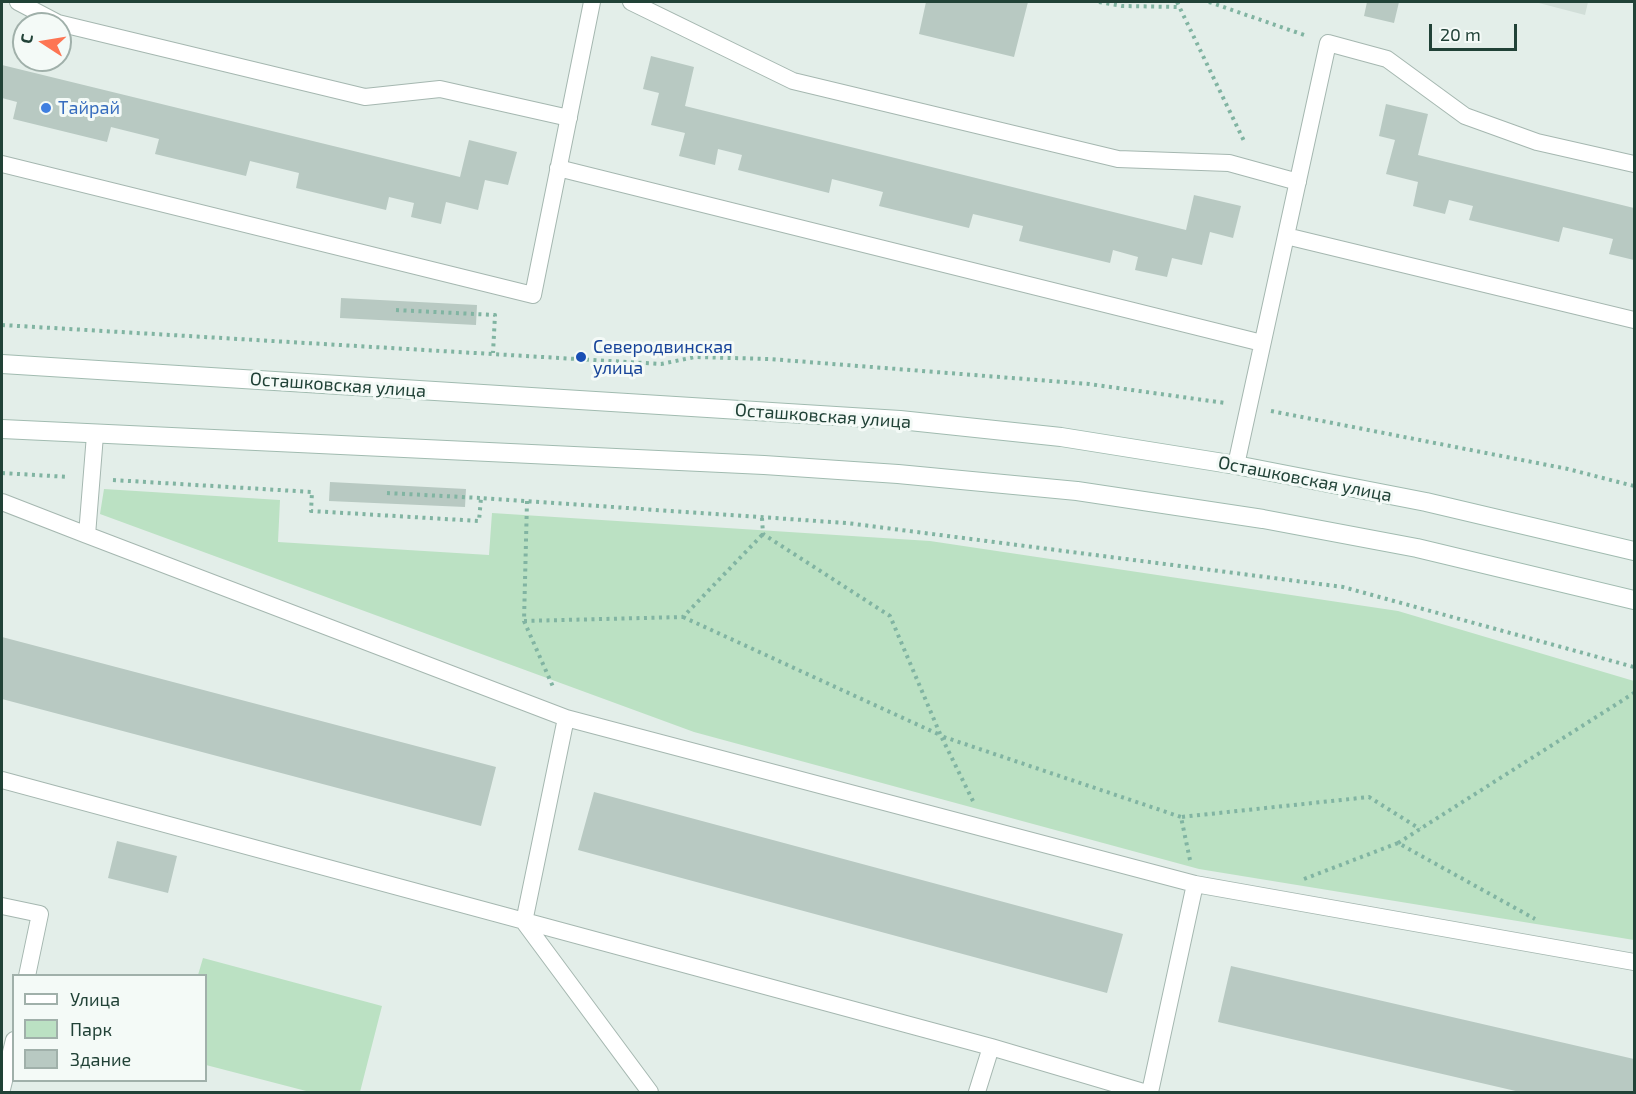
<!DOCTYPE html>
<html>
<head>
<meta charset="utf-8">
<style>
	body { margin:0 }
	#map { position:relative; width:1636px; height:1094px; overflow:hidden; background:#e3eee9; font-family:"Exo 2",sans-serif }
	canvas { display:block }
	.frame { position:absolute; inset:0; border:3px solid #214237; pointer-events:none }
	.legend { position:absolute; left:12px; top:974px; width:195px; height:108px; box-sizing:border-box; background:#f4faf7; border:2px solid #a0b0aa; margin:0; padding:8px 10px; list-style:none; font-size:18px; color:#214237 }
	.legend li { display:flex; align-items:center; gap:12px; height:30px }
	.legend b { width:30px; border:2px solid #a0b0aa }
	.north { position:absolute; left:12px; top:12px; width:60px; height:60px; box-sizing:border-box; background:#f4faf7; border:2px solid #a0b0aa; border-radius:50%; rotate:282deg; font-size:16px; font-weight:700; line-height:24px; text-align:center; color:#214237 }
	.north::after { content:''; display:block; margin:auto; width:21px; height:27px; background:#fd7553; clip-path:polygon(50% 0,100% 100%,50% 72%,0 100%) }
	.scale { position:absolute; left:1429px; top:24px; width:88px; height:27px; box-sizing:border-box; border:3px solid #214237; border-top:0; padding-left:8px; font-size:18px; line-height:21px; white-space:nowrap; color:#214237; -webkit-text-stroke:4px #f4faf7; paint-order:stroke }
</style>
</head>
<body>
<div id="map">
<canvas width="1636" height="1094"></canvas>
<div class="frame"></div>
<ul class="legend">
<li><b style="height:8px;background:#fff"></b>Улица</li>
<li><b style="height:16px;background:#bbe1c3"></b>Парк</li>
<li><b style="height:16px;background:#b8c9c2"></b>Здание</li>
</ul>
<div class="north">С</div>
<div class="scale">20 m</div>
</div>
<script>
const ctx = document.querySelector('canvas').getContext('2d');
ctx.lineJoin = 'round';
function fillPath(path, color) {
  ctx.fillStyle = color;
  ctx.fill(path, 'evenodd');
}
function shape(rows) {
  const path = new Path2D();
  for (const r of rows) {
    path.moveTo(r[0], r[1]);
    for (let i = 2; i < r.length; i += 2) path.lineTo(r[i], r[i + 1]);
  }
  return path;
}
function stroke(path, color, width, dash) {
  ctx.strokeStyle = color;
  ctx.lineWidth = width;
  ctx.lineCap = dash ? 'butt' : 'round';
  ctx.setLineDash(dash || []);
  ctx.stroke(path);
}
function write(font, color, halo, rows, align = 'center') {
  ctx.font = font + ' "Exo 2",sans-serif';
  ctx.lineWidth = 6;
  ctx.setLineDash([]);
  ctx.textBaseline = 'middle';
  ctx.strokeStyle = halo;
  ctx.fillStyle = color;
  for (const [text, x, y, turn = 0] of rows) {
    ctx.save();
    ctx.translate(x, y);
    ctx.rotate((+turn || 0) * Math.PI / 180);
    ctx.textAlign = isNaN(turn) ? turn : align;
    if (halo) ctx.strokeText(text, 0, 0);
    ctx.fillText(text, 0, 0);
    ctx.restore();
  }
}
fillPath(shape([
	[1535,2,1588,2,1585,15]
]), '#d1ded8');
fillPath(shape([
	[104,489,280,500,278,542,489,555,492,513,930,541,1398,611,1634,681,1634,940,1199,869,694,732,100,514],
	[203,958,382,1006,360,1092,310,1092,206,1065,206,976,198,975]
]), '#bbe1c3');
fillPath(shape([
	[926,2,1028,2,1014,57,919,34],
	[1367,2,1399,2,1394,23,1364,16],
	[651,56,694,67,685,106,1186,230,1194,195,1241,206,1233,238,1210,232,1202,265,1172,258,1167,277,1135,270,1138,257,1113,250,1110,263,1019,241,1023,226,973,214,969,228,879,206,883,192,832,179,829,193,738,170,742,155,718,149,715,165,679,156,685,133,651,125,659,93,643,89],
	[2,65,460,177,469,140,517,152,508,185,485,180,478,210,446,202,441,224,411,217,414,203,389,197,386,210,296,188,299,173,250,161,246,176,155,154,159,139,111,127,107,142,13,119,17,102,2,98],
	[1386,104,1428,114,1418,155,1634,208,1634,260,1609,254,1613,239,1563,227,1559,242,1469,220,1473,206,1449,200,1445,214,1413,206,1418,182,1386,174,1395,140,1379,136],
	[341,298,477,305,476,325,340,318],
	[330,482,466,489,465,507,329,501],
	[2,637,496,767,481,826,2,699],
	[594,792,1123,934,1107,993,578,850],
	[117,841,177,856,168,893,108,878],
	[1231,966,1634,1059,1634,1092,1520,1092,1218,1022]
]), '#b8c9c2');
const service = shape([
	[18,2,58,23,365,97,440,89,569,118],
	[631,2,793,81,1118,159,1229,163,1298,182],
	[2,164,533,295,592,2],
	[558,168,1262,343],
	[1286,236,1634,320],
	[95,435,87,535,566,718,1195,884,1634,962],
	[1236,465,1328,43,1387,59,1465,116,1537,142,1634,164],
	[2,502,87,535],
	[566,718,524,922,650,1092],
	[2,780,991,1047,1143,1092],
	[2,906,40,914,27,976],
	[2,1089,14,1040],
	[977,1092,991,1047],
	[1150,1092,1195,884]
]);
const secondary = shape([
	[2,364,900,420,1061,437,1236,465,1426,502,1634,551],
	[2,429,764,465,898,474,1077,491,1263,519,1417,548,1634,600]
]);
stroke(service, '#a5b7b0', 18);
stroke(secondary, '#a1bbb0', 20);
stroke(shape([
	[1099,2,1122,6,1180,7],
	[1177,2,1245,143],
	[1209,2,1307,36],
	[396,310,495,315,493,353],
	[2,325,661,364,695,357,769,359,1089,384,1225,403],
	[1271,411,1568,469,1634,486],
	[2,473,69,477],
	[113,480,312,492,311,511,479,521,481,498,847,523,1343,587,1634,667],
	[387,493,481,498],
	[527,501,524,621,554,689],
	[762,518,763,534,890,616,941,736],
	[683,617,940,735],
	[524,621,683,617,763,534],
	[973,801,941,736,1181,817],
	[1398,843,1634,693],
	[1190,860,1181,817,1369,797,1420,829],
	[1304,879,1398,843,1535,919]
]), '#81b4a2', 4, [3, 4.5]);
stroke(service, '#fff', 16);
stroke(secondary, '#fff', 18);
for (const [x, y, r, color] of [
	[46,108,6,"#3f7fe0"],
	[581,357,6,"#1a4fb4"]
]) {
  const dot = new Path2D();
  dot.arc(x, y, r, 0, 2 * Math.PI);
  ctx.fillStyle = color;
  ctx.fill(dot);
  stroke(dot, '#f4faf7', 2);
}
write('18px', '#366cbe', '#f4faf7', [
	["Тайрай",58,108]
], 'left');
write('18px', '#164399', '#f4faf7', [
	["Северодвинская",593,347],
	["улица",593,368]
], 'left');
write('18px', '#214237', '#f4faf7', [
	["Осташковская улица",338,385,4],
	["Осташковская улица",823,416,4],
	["Осташковская улица",1305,479,11]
]);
</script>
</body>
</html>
